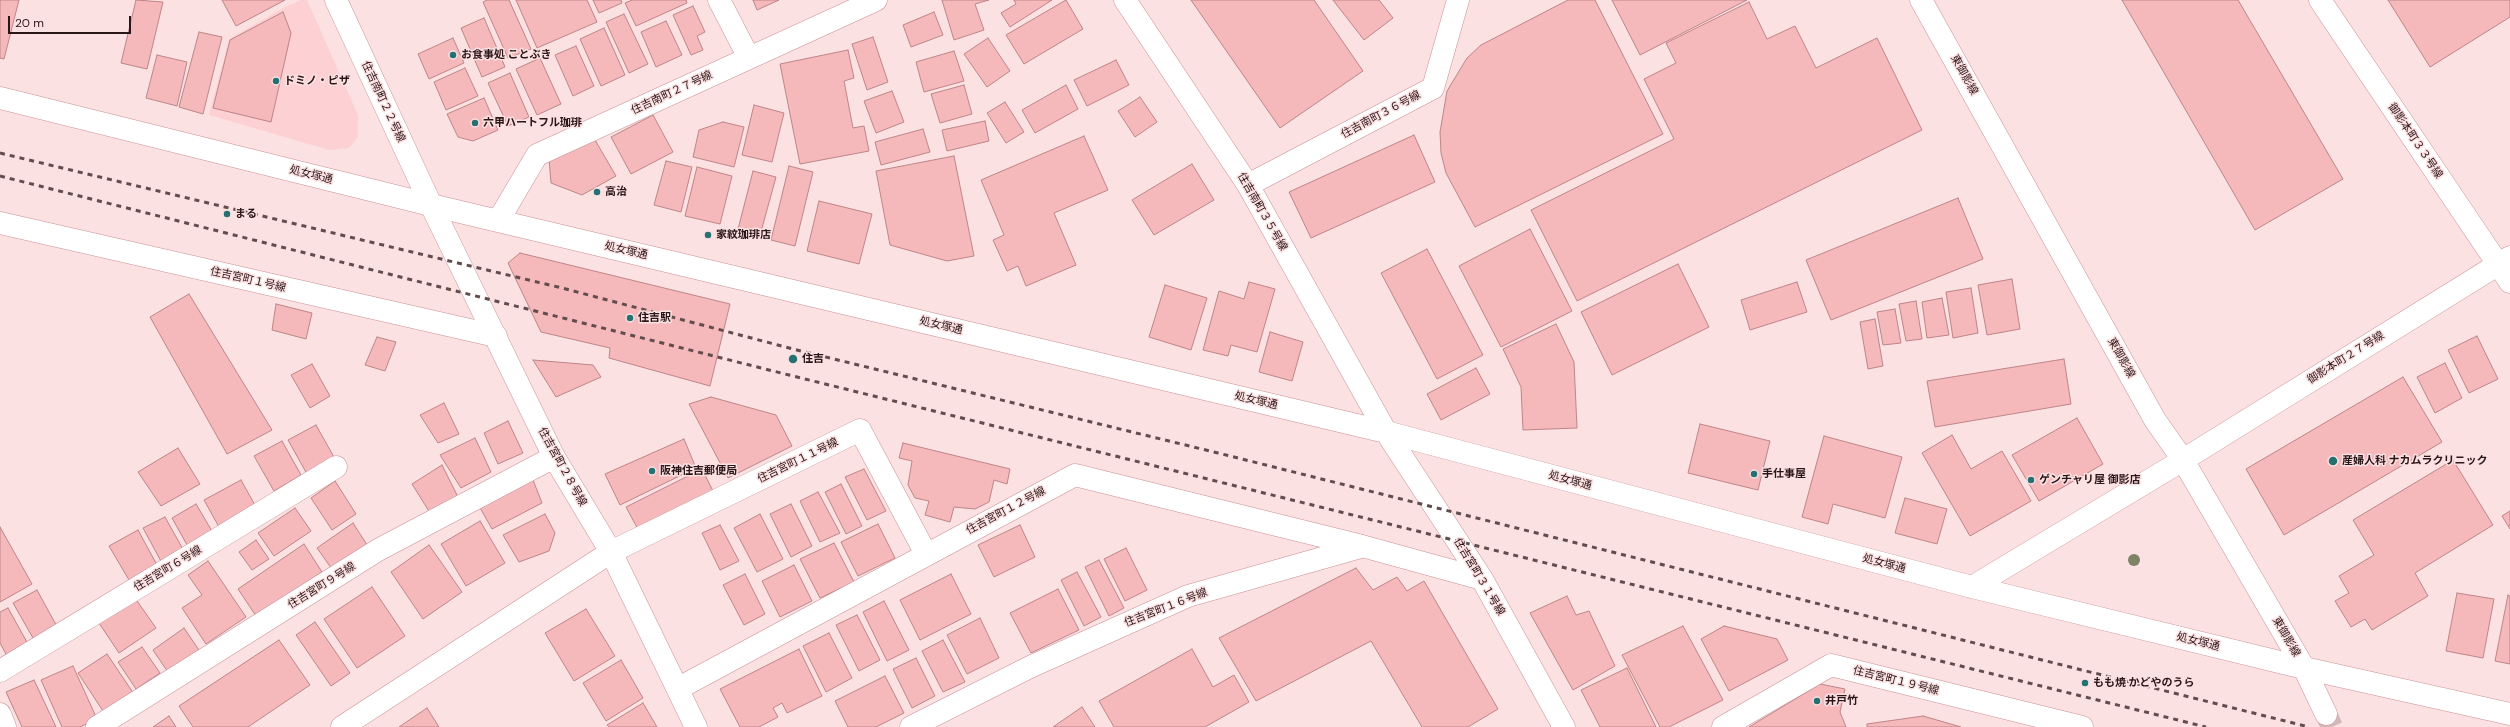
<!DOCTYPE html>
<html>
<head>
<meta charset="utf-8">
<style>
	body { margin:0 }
	#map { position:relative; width:2510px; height:727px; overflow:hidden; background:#fbe1e2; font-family:"DM Sans",sans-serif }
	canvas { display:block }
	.scale { position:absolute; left:8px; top:16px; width:123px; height:18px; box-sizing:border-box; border:2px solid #2b1617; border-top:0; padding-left:5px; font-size:12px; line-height:14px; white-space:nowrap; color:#2b1617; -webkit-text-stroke:3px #fbe1e2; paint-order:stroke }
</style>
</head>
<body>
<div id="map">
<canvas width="2510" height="727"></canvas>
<div class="scale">20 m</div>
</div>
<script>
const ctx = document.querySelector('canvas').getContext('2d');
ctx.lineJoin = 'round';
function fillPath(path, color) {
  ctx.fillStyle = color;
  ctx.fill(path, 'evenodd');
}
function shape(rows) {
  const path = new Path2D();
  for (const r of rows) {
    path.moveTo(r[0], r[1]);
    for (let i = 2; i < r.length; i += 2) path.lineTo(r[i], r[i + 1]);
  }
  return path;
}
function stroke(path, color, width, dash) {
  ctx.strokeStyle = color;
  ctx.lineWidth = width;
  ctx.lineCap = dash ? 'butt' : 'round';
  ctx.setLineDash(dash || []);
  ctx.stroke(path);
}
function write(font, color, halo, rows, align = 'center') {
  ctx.font = font + ' "DM Sans","Noto Sans JP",sans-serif';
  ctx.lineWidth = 3;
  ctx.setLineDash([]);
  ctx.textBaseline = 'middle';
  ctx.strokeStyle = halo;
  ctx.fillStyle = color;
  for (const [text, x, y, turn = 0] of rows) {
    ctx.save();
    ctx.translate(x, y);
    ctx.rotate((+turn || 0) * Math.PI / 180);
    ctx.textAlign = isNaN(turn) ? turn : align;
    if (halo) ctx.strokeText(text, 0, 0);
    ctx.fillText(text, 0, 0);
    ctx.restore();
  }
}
fillPath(shape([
	[301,0,307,0,358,115,358,137,349,148,329,150,209,115,229,39,285,7]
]), '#fdd1d3');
const building = shape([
	[0,0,19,0,4,59,0,58,0,0],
	[136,0,163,2,147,69,121,63,136,0],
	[222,0,285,0,236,26,222,0],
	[487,0,509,0,531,49,508,58,483,2,487,0],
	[516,0,587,0,597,22,537,48,516,0],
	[593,0,621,0,622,3,599,13,593,0],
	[632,0,686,0,687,3,636,26,625,3,632,0],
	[753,0,779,0,757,10,753,0],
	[942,0,989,0,975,4,984,30,954,40,942,0],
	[1014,0,1052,0,1010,27,1001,13,1016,4,1014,0],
	[1066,0,1083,29,1024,64,1006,35,1066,0],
	[1191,0,1314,0,1363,71,1280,128,1191,0],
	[1333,0,1379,0,1393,18,1364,40,1333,0],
	[1568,0,1595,0,1663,134,1475,227,1446,173,1441,153,1440,132,1447,91,1467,58,1481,45,1568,0],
	[1612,0,1747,0,1640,55,1612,0],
	[2122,0,2238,0,2343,179,2255,230,2122,0],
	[2388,0,2510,0,2510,17,2430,67,2388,0],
	[1749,2,1767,39,1795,26,1816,68,1877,38,1922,130,1577,301,1531,210,1674,139,1644,79,1676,63,1666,43,1749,2],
	[693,6,705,32,697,36,703,50,691,55,673,15,693,6],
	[283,12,291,33,271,122,213,108,230,40,283,12],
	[934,12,943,35,911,47,903,25,934,12],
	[624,14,648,64,629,73,606,22,624,14],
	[484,18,505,67,482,77,461,28,484,18],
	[666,21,682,55,656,67,641,32,666,21],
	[604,28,625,75,601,86,580,39,604,28],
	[199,32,222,37,203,114,179,107,199,32],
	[873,37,888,82,867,90,852,44,873,37],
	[453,38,464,63,429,79,418,54,453,38],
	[988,38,1010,71,987,87,964,54,988,38],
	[576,46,594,86,573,96,555,55,576,46],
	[848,50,854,78,844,81,853,128,864,126,869,151,800,164,780,64,848,50],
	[954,51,964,81,924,92,916,62,954,51],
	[157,55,187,62,177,106,146,98,157,55],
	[540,58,561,104,537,115,516,69,540,58],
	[1116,60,1129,85,1087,106,1074,80,1116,60],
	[465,68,478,96,446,110,434,82,465,68],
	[510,73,529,117,508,126,488,83,510,73],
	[964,85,972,114,940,123,931,94,964,85],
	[1066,85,1078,109,1035,133,1022,110,1066,85],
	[892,91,904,122,876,133,864,101,892,91],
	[1140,97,1157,122,1135,137,1118,111,1140,97],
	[484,98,498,130,473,141,458,137,447,114,484,98],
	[1005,102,1024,132,1006,143,987,113,1005,102],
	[754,105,784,113,772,162,742,155,754,105],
	[653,115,673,152,631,174,611,137,653,115],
	[985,121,989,141,947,151,942,130,985,121],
	[723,122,744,127,734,167,693,157,699,130,723,122],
	[923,129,930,152,881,165,875,142,923,129],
	[1414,135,1435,182,1311,238,1289,192,1414,135],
	[1084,136,1108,190,1054,213,1076,265,1026,286,1018,266,1007,271,993,240,1004,235,981,180,1084,136],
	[595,140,616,176,582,195,551,183,549,159,595,140],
	[954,156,974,256,947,261,890,245,876,171,954,156],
	[666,161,692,167,681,212,654,205,666,161],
	[1192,164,1214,200,1154,235,1132,200,1192,164],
	[789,166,813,172,795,246,771,240,789,166],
	[697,167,732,176,720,224,685,216,697,167],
	[753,171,776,177,759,239,737,233,753,171],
	[1958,198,1983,259,1831,320,1806,260,1958,198],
	[819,201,872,214,859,264,807,251,819,201],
	[1530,229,1572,311,1501,347,1459,266,1530,229],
	[1427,249,1483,355,1437,379,1381,273,1427,249],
	[520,253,730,304,710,386,609,358,610,348,541,332,508,263,520,253],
	[1678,264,1709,327,1612,375,1581,312,1678,264],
	[2012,279,2020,329,1987,335,1978,285,2012,279],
	[1249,282,1275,289,1257,352,1231,345,1228,356,1203,350,1219,291,1244,299,1249,282],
	[1797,282,1807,312,1750,330,1741,300,1797,282],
	[1165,285,1207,298,1191,350,1149,337,1165,285],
	[1971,288,1978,333,1953,338,1946,292,1971,288],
	[189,294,272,430,227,454,150,317,189,294],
	[1942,298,1949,335,1927,338,1922,302,1942,298],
	[1916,301,1922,339,1906,341,1899,304,1916,301],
	[276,304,312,313,306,339,272,330,276,304],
	[1895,309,1901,343,1883,345,1877,312,1895,309],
	[1875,319,1883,366,1868,369,1860,322,1875,319],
	[1556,324,1574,362,1577,428,1523,430,1521,387,1503,349,1556,324],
	[1270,332,1303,342,1292,381,1259,372,1270,332],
	[2477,336,2498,379,2469,393,2448,350,2477,336],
	[377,337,396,342,385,371,365,365,377,337],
	[2064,359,2071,404,1935,427,1927,381,2064,359],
	[533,360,593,365,601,377,556,397,533,360],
	[2445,363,2462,398,2435,413,2417,377,2445,363],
	[312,364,330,396,310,408,291,375,312,364],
	[1476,368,1490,394,1441,420,1427,394,1476,368],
	[2403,377,2442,442,2284,535,2246,469,2403,377],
	[711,397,776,415,792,446,728,478,689,404,711,397],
	[444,403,459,434,438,443,420,415,444,403],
	[2077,418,2103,464,2039,501,2012,455,2077,418],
	[508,421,523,453,498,464,484,433,508,421],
	[1700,424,1770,441,1758,490,1688,473,1700,424],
	[316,425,335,459,307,474,288,440,316,425],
	[1952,435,1971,469,2002,451,2031,501,1970,536,1922,453,1952,435],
	[1824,436,1902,457,1885,518,1833,504,1828,524,1802,517,1824,436],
	[475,438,491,472,461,488,440,455,475,438],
	[684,439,696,468,620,505,605,474,684,439],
	[282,441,301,475,274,491,254,456,282,441],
	[903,443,1010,469,1007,484,994,480,989,502,975,509,954,507,950,522,925,515,929,501,915,498,908,485,912,461,899,458,903,443],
	[178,448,200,484,161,506,138,472,178,448],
	[2453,460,2493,525,2415,573,2428,596,2372,630,2365,619,2351,627,2335,601,2349,593,2339,576,2374,555,2353,520,2453,460],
	[442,465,459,499,432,516,412,484,442,465],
	[702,469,715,495,640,533,626,507,702,469],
	[864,469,886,511,867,520,845,477,864,469],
	[241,480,256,507,219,527,204,500,241,480],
	[533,480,542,503,492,529,479,506,533,480],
	[335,481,356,514,332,530,311,498,335,481],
	[841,484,862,526,846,534,825,492,841,484],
	[818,492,840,533,820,542,800,501,818,492],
	[1905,498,1947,509,1937,544,1895,533,1905,498],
	[196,504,216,538,191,552,172,518,196,504],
	[791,504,812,546,791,557,770,514,791,504],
	[295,508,311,531,274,556,258,533,295,508],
	[2510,511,2510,529,2502,516,2510,511],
	[545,514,555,533,549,551,519,562,503,535,545,514],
	[760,514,783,559,757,572,734,528,760,514],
	[165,517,185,553,163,565,143,528,165,517],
	[480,521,505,563,466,586,441,544,480,521],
	[353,523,369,548,334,572,317,548,353,523],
	[878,524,895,558,858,576,841,542,878,524],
	[720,525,739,561,720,570,702,533,720,525],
	[1020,525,1035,557,994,577,978,545,1020,525],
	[0,527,32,584,0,602,0,527],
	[138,530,157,565,129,580,109,546,138,530],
	[256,540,269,559,252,570,239,552,256,540],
	[834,543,854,582,820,598,800,559,834,543],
	[304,544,322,572,256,616,238,589,304,544],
	[429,545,462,592,423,619,391,572,429,545],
	[1126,548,1147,590,1125,601,1104,559,1126,548],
	[1099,560,1124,608,1109,616,1085,567,1099,560],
	[208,561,246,617,206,644,182,608,202,595,188,575,208,561],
	[794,565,812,601,780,617,762,581,794,565],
	[1356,568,1373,590,1397,577,1407,591,1424,581,1498,709,1468,727,1422,727,1371,641,1256,701,1219,638,1356,568],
	[1077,572,1101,617,1084,626,1061,580,1077,572],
	[745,574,765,614,744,625,723,585,745,574],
	[951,574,971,614,920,640,900,600,951,574],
	[372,587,405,636,357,668,324,619,372,587],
	[1058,589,1079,630,1031,653,1010,613,1058,589],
	[37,590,60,632,37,645,13,603,37,590],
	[2457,593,2494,599,2483,658,2446,651,2457,593],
	[2508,595,2510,596,2510,664,2495,661,2508,595],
	[1567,596,1576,615,1589,611,1615,666,1573,690,1530,613,1567,596],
	[135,598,156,628,119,653,99,623,135,598],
	[884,601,909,650,887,661,863,612,884,601],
	[8,608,28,644,7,656,0,643,0,612,8,608],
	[586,609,615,656,574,681,545,633,586,609],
	[857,615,880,660,859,671,836,625,857,615],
	[980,618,999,658,967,674,947,635,980,618],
	[315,622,350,673,331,686,296,635,315,622],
	[1683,626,1723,700,1669,727,1660,727,1622,655,1683,626],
	[1724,626,1777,639,1788,660,1729,691,1701,639,1724,626],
	[184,628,203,656,172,678,153,650,184,628],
	[829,633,852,678,826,692,803,646,829,633],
	[279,640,310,685,248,727,193,727,179,706,279,640],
	[943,640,965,682,943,692,922,651,943,640],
	[142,647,160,673,136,689,118,662,142,647],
	[799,649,822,696,787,713,782,703,773,708,778,717,759,727,740,727,720,689,799,649],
	[1192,649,1213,687,1234,675,1249,702,1205,727,1114,727,1099,701,1192,649],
	[107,654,134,694,105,714,78,673,107,654],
	[916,658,935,696,912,708,893,669,916,658],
	[621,660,643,698,606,721,583,683,621,660],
	[73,666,97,719,80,727,62,727,41,680,73,666],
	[1627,668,1656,727,1600,727,1581,690,1627,668],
	[885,676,904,713,876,727,848,727,835,701,885,676],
	[34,680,56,727,22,727,6,692,34,680],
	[1820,684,1845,689,1840,712,1846,727,1749,727,1820,684],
	[643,703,657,727,609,727,607,725,643,703],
	[1082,707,1095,727,1053,727,1082,707],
	[427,708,439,727,399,727,427,708],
	[169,716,176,727,153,727,169,716],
	[1923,716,1961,727,1867,727,1867,724,1923,716]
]);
fillPath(building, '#f5b8bb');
stroke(building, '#be8588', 1);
stroke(shape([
	[2326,714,2332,727]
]), '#d1b8b9', 22, [22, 11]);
const minor = shape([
	[336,0,431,205,554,457,611,552,696,727],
	[719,0,749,58],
	[1125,0,1248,185,1386,432,1482,579,1564,727],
	[1921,0,2155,420,2183,460,2304,668,2326,714],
	[2320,0,2510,282],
	[0,98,431,205,1386,432,1972,587,2304,668,2510,714],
	[1248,185,1433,88,1458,0],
	[498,221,537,155,876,0],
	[0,223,496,336],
	[1972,587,2183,460,2510,257],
	[0,671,336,467],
	[679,688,1075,475,1362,546,1482,579],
	[0,714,5,727],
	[97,727,378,550,554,457],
	[342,727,611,552,860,430,926,554],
	[911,727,1030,667,1188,596,1361,547],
	[1723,727,1831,665,2082,727]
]);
stroke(minor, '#cc9195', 23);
stroke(minor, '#fff', 22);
stroke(shape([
	[0,153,562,288,793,349,1218,453,2309,727],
	[0,176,789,375,2206,727]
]), '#624c4d', 3, [5, 5]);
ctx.fillStyle = '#7e8366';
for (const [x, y] of [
	[2134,560]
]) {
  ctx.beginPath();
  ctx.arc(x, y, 6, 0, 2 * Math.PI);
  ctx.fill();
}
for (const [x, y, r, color] of [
	[453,55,4,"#257070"],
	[276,81,4,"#257070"],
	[475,123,4,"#257070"],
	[597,192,4,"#257070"],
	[227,214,4,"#257070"],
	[708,235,4,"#257070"],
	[630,318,4,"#257070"],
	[793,359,5,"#257070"],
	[2333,461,5,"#257070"],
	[652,471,4,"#257070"],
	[1754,474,4,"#257070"],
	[2031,480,4,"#257070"],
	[2085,683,4,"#257070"],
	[1817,701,4,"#257070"]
]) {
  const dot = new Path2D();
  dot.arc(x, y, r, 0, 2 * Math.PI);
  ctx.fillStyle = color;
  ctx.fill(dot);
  stroke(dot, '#fbe1e2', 1.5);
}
write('bold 11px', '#2b1617', '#fbe1e2', [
	["お食事処 ことぶき",461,55],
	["ドミノ・ピザ",284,81],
	["六甲ハートフル珈琲",483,123],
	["高治",605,192],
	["まる",235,214],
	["家紋珈琲店",716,235],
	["住吉駅",638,318],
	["住吉",802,359],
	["産婦人科 ナカムラクリニック",2342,461],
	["阪神住吉郵便局",660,471],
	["手仕事屋",1762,474],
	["ゲンチャリ屋 御影店",2039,480],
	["もも焼 かどやのうら",2093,683],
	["井戸竹",1825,701]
], 'left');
write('11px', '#2b1617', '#fbe1e2', [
	["東御影線",1964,75,61],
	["住吉南町２７号線",672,93,-25],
	["住吉南町２２号線",383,102,65],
	["住吉南町３６号線",1381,115,-28],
	["御影本町３３号線",2415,141,56],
	["処女塚通",311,175,14],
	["住吉南町３５号線",1262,212,60],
	["処女塚通",626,251,13],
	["住吉宮町１号線",248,280,13],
	["処女塚通",941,326,13],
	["東御影線",2121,358,61],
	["御影本町２７号線",2346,358,-32],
	["処女塚通",1256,401,13],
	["住吉宮町１１号線",798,461,-26],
	["住吉宮町２８号線",562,467,61],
	["処女塚通",1570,481,15],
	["住吉宮町１２号線",1006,511,-28],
	["処女塚通",1884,564,15],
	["住吉宮町６号線",168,569,-31],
	["住吉宮町３１号線",1479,577,59],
	["住吉宮町９号線",322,586,-32],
	["住吉宮町１６号線",1166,608,-21],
	["東御影線",2286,637,60],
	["処女塚通",2198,642,14],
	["住吉宮町１９号線",1896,681,14]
]);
</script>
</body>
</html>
